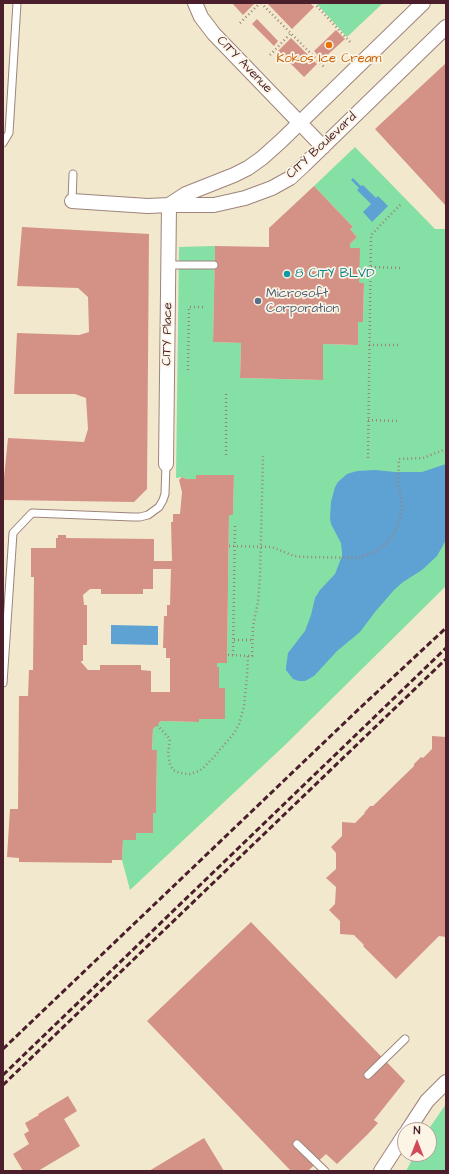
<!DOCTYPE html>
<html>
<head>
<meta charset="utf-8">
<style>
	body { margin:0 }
	#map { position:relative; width:449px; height:1174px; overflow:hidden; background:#f2e8cd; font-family:"Architects Daughter",sans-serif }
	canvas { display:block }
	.frame { position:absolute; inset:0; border:4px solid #4a1f2b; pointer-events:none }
	.north { position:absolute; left:397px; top:1122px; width:40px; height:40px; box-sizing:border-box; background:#fcf5e5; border:1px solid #b59f9b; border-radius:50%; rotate:0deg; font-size:11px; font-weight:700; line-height:16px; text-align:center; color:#4a1f2b }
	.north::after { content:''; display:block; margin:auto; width:14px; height:18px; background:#d1495b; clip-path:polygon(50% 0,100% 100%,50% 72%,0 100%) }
</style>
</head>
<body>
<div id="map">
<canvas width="449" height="1174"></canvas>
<div class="frame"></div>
<div class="north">N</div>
</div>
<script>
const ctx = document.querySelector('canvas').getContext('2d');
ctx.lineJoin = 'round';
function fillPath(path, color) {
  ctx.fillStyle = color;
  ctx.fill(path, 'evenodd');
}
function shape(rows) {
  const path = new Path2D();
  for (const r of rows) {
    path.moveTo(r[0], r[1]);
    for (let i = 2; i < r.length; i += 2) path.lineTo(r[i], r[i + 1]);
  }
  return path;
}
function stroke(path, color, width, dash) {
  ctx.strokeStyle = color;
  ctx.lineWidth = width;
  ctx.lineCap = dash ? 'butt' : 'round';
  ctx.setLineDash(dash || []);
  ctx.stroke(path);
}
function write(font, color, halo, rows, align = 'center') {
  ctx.font = font + ' "Architects Daughter",sans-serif';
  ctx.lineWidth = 3.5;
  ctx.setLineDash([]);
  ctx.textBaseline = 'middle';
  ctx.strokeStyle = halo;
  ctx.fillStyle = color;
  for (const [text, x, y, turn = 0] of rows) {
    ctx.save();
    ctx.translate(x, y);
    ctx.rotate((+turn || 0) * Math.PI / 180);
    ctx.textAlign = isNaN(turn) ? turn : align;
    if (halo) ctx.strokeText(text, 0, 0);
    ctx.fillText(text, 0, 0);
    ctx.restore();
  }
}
fillPath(shape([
	[316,3,383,3,347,37],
	[355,147,435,229,446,229,446,586,284,746,130,890,122,860,123,840,136,840,136,833,153,833,153,813,156,812,157,750,152,750,153,729,161,721,199,722,199,719,225,719,225,688,219,688,219,667,217,667,217,663,227,663,229,515,233,515,234,475,197,475,196,479,187,479,183,477,176,478,179,247,215,246,213,342,241,343,240,378,322,380,323,344,358,345,358,322,363,322,364,283,359,283,350,248,350,244,357,237,350,229,353,227,314,186],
	[446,1104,446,1171,406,1171,415,1154,429,1154,429,1130,428,1130]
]), '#85e0a6');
fillPath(shape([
	[353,178,361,186,363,185,376,198,378,196,388,206,372,222,363,212,371,204,357,190,359,188,351,180],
	[446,464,446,540,437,556,422,570,403,582,394,590,375,612,360,632,337,651,314,676,305,681,299,681,293,679,286,670,286,667,288,653,305,631,311,615,315,598,320,590,335,574,342,556,342,552,341,543,331,524,330,518,331,502,335,487,338,482,347,474,357,471,375,470,395,472,422,472],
	[111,625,158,626,158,645,111,644]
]), '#5ea1d3');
fillPath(shape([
	[232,3,255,3,243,15],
	[267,3,310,3,314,7,292,29],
	[257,19,278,41,274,46,252,24],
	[336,30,345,39,322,60,314,51],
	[291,38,317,64,304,77,278,51],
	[446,63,446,206,375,129],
	[314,186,353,227,350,229,357,237,350,244,350,248,360,248,359,283,364,283,363,322,358,322,358,345,323,344,323,380,240,378,241,343,213,342,215,246,269,247,269,228],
	[22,227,149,234,147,489,134,502,3,500,3,488,8,438,84,442,88,429,86,398,75,394,14,394,17,333,79,335,89,332,88,297,78,288,17,286],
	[196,475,234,475,233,515,229,515,227,663,217,663,217,667,219,667,219,688,225,688,225,719,199,719,199,722,161,721,153,729,152,750,157,750,156,813,153,813,153,833,136,833,136,840,123,840,122,860,112,860,112,863,19,862,19,858,7,857,10,809,18,809,19,696,28,696,29,670,33,670,34,577,31,577,31,548,56,548,56,538,58,538,58,535,66,535,66,538,154,539,154,561,172,561,171,522,173,522,173,514,180,514,182,492,179,480,182,477,187,479,196,479],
	[153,569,171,569,170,605,167,605,167,616,164,616,163,648,166,648,166,658,170,658,170,692,151,692,151,671,141,670,141,665,100,665,100,670,88,670,81,662,81,661,83,661,83,645,87,645,87,605,84,605,83,595,90,589,101,589,101,594,143,594,143,589,153,589],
	[432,736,446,737,446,937,439,936,396,979,363,946,364,945,354,935,340,934,340,921,329,910,335,904,336,887,326,878,336,869,336,853,331,847,342,836,342,822,355,823,365,813,364,813,370,806,373,806,414,766,414,764,421,757,423,758,432,749],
	[251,922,405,1081,374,1120,378,1123,368,1134,337,1164,326,1154,308,1171,291,1171,147,1021],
	[68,1096,77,1111,64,1119,80,1146,38,1171,23,1171,13,1154,29,1144,24,1134,29,1131,25,1123,39,1115,38,1114],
	[204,1138,224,1171,149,1171]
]), '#d49286');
const service = shape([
	[3,143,9,133,17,3],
	[72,201,73,174],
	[169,265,214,265],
	[3,683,13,533,32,513,133,517,140,517,148,515,159,507,163,500,165,494,166,464],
	[368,1075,405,1039],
	[297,1144,325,1171]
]);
const minor = shape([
	[195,3,201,17,214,34,323,147],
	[72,201,148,206,169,205,214,205,245,198,272,188,290,178,304,165,446,27],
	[169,205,186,194,234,175,248,168,262,158,281,141,423,3],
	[166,464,169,205],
	[408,1130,427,1101,446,1082],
	[381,1171,405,1134]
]);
stroke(service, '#9e847c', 9);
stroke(minor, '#9e847c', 16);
stroke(shape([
	[261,3,325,68],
	[314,3,351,43],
	[240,23,260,3],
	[270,55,291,33],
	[371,267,401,268],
	[369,345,400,345],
	[188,370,189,307,204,307],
	[368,420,399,421],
	[226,455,226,391],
	[368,458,371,235,402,203],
	[229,546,272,547,294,556,307,557,357,558,373,553,383,546,392,537,399,523,402,507,398,482,399,459,423,458,446,449],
	[234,640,252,640],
	[228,655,252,656,253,626,258,602,260,577,263,456],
	[233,655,235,524],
	[157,725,170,739,168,754,170,764,173,770,180,773,190,774,199,771,203,768,213,758,235,732,239,724,244,706,247,676,248,656]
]), '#9e847c', 2.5, [1, 3]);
stroke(service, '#fff', 7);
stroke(minor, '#fff', 14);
stroke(shape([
	[3,1049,361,707,446,628],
	[3,1075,446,648],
	[3,1085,446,659]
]), '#4a1f2b', 3, [6, 3]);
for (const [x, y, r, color] of [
	[329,45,4,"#e8710a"],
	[287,274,4,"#0f9aa8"],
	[258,301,4,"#5c6f8a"]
]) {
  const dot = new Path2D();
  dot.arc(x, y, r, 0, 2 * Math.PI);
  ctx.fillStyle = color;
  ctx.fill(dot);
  stroke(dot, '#fcf5e5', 1.5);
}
write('13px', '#c56008', '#fcf5e5', [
	["Kokos Ice Cream",329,59]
]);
write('13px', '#4a1f2b', '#fcf5e5', [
	["C1TY Avenue",244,65,46],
	["C1TY Boulevard",322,146,-43],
	["C1TY Place",168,334,-89]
]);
write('13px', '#0d838f', '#fcf5e5', [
	["8 C1TY BLVD",295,274]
], 'left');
write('13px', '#4e5e75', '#fcf5e5', [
	["Microsoft",266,294],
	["Corporation",266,309]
], 'left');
</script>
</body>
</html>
